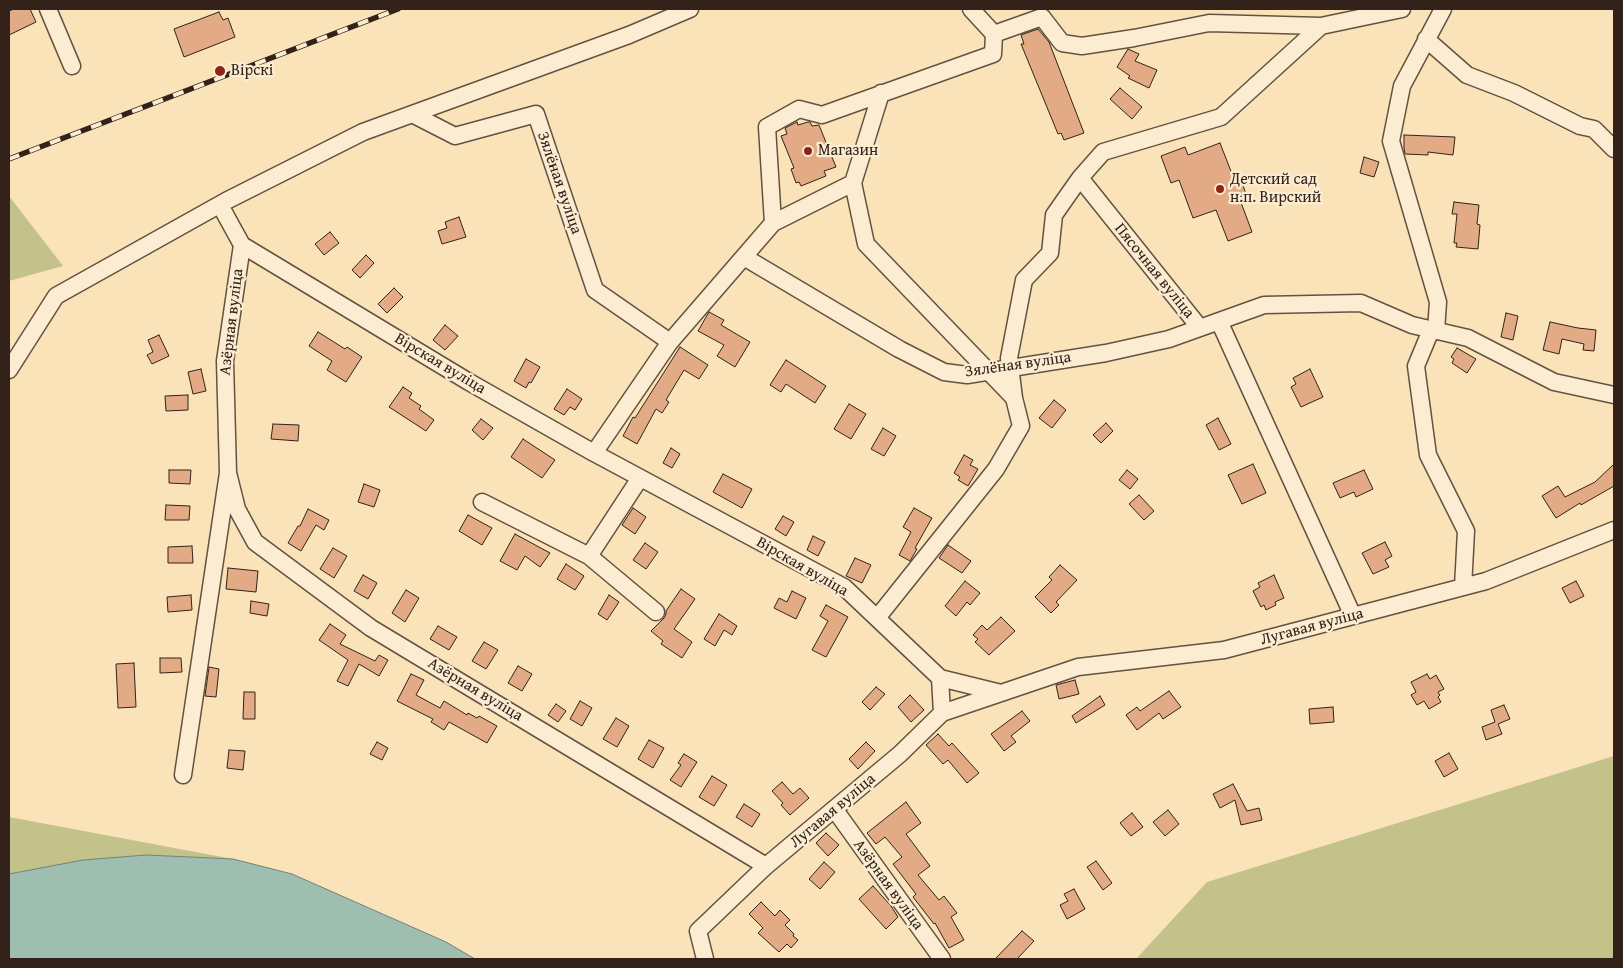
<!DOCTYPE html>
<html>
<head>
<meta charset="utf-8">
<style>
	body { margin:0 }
	#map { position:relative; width:1623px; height:968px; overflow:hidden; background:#fae3b9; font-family:"Gentium Book Plus",serif }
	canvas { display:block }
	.frame { position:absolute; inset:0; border:10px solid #322219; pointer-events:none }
</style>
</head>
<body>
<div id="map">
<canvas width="1623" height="968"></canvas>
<div class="frame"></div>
</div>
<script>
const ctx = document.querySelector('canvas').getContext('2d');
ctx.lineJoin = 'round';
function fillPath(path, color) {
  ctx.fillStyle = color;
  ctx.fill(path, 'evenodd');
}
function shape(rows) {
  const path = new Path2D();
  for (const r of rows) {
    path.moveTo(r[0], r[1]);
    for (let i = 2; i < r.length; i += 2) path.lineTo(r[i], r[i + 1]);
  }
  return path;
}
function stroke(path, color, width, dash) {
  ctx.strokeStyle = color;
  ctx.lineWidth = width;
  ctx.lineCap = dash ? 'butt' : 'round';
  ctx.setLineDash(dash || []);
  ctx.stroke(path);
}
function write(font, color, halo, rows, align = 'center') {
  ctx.font = font + ' "Gentium Book Plus",serif';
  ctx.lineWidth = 4.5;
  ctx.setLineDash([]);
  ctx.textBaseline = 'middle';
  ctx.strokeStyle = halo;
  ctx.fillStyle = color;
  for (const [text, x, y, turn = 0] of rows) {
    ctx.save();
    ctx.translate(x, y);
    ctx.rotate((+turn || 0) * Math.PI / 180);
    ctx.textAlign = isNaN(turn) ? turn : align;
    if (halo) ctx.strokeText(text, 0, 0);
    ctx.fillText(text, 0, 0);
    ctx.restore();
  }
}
fillPath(shape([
	[9,196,63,266,9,281],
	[1614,756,1614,959,1136,959,1207,882],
	[9,817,233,859,146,855,83,860,9,874]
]), '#c4c28b');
const water = shape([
	[146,855,233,859,292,874,446,942,475,959,9,959,9,874,83,860,146,855]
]);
fillPath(water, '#9ebeb2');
stroke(water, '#738075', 1);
const building = shape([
	[14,9,30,9,36,22,9,35,9,11,14,9],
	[219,12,223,20,228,18,235,37,184,57,174,29,219,12],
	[1038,29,1049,42,1084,133,1064,140,1061,133,1058,134,1021,44,1024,44,1021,35,1038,29],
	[1128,49,1139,54,1135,61,1157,70,1149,88,1128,78,1130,76,1117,67,1128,49],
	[1120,88,1142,107,1132,119,1110,99,1120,88],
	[797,122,798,125,808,122,810,122,812,126,819,125,836,167,824,171,826,176,801,186,799,182,796,183,791,169,794,168,781,136,787,134,785,128,797,122],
	[1404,135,1455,137,1453,155,1428,152,1428,155,1405,154,1404,148,1404,135],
	[1220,143,1234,179,1240,177,1246,194,1239,197,1252,232,1228,241,1216,210,1193,218,1179,180,1171,183,1161,156,1185,147,1188,155,1220,143],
	[1364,157,1379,162,1374,177,1360,173,1364,157],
	[1454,202,1479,205,1477,224,1480,225,1478,249,1456,247,1457,243,1454,243,1457,214,1452,214,1454,202],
	[459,217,466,237,442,244,438,231,447,228,445,222,459,217],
	[330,232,339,243,324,255,315,244,330,232],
	[366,255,374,263,360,278,352,270,366,255],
	[394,288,403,297,387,313,378,304,394,288],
	[709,312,724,320,721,325,750,342,735,367,717,356,724,345,698,331,709,312],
	[1506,313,1518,316,1513,340,1501,337,1506,313],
	[1550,322,1578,328,1596,330,1594,351,1583,350,1584,344,1562,339,1559,354,1543,350,1550,322],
	[445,325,458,336,445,350,433,340,445,325],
	[318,332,345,349,347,347,362,357,346,382,327,370,332,361,309,346,318,332],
	[159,335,169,356,152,364,147,355,153,352,148,340,159,335],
	[680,347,708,365,699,379,684,370,666,400,669,402,662,413,656,409,637,444,623,436,633,417,635,418,680,347],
	[1457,348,1476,359,1467,373,1452,363,1454,359,1451,357,1457,348],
	[526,359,540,367,531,383,529,382,526,388,514,381,526,359],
	[786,360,826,386,815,403,786,384,781,392,770,385,786,360],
	[201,369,206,391,193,394,188,372,201,369],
	[1310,369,1323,397,1301,407,1291,387,1296,384,1293,378,1310,369],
	[403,387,412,393,409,398,421,406,419,409,434,420,426,431,389,407,403,387],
	[567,389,582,399,575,410,570,407,564,415,554,409,567,389],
	[188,395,188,410,166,411,165,396,188,395],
	[1054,400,1066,410,1052,428,1039,418,1054,400],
	[849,404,866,414,851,439,834,429,849,404],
	[1218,418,1231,444,1219,450,1206,425,1218,418],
	[481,419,493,428,483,440,472,430,481,419],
	[1106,423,1113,431,1101,443,1093,435,1106,423],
	[273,424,299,425,298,441,271,439,273,424],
	[883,428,896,436,884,456,871,449,883,428],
	[523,439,555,460,542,478,511,457,523,439],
	[671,448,680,454,672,468,663,463,671,448],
	[964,455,973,460,970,465,978,469,968,486,958,480,960,477,954,473,964,455],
	[1253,464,1266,493,1242,504,1228,475,1253,464],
	[1614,464,1614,486,1581,505,1580,503,1556,518,1542,496,1558,486,1565,497,1595,482,1614,464],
	[169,470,191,470,190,484,169,483,169,470],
	[1127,470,1138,479,1130,489,1119,480,1127,470],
	[1364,470,1373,489,1356,497,1354,492,1340,498,1333,483,1364,470],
	[723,474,752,489,742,508,713,492,723,474],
	[364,484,380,490,374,507,358,502,364,484],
	[1139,495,1154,511,1144,520,1129,504,1139,495],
	[166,505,190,506,189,520,165,520,166,505],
	[633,508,646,517,635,534,622,525,633,508],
	[914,508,932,518,915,548,917,549,910,561,899,555,911,532,903,527,914,508],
	[308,509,329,520,324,530,316,525,301,551,288,543,298,526,300,526,308,509],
	[468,515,492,528,482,545,459,531,468,515],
	[783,516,794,522,786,536,775,529,783,516],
	[515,534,550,553,540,567,525,556,517,570,500,561,515,534],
	[813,536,825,542,818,556,807,550,813,536],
	[1385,542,1392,556,1385,560,1389,567,1373,574,1362,553,1385,542],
	[645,543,658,552,646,569,633,560,645,543],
	[948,545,971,561,962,573,939,558,948,545],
	[192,546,193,563,168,563,168,547,192,546],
	[333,548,347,556,334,578,320,569,333,548],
	[855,558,871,565,862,583,846,576,855,558],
	[566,564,584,576,575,590,557,579,566,564],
	[1060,565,1077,580,1056,602,1059,605,1051,613,1035,597,1052,580,1049,577,1060,565],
	[228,568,258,571,256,592,226,589,228,568],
	[363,575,377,583,368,599,354,591,363,575],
	[1274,575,1284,598,1275,602,1276,605,1266,610,1264,605,1261,607,1253,591,1260,587,1258,583,1274,575],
	[965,581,980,593,970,605,967,602,956,616,945,606,965,581],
	[1576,581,1584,596,1570,603,1562,588,1576,581],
	[681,589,695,599,674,629,692,642,682,658,661,644,663,641,651,631,664,618,666,614,666,611,681,589],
	[406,590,419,598,405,622,392,613,406,590],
	[792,591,806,598,796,619,774,608,779,598,787,602,792,591],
	[191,595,192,610,168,612,167,597,191,595],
	[609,595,619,602,607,620,598,614,609,595],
	[251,601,269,604,267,616,250,613,251,601],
	[826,605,848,617,826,657,812,650,828,621,820,616,826,605],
	[719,614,737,626,732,635,724,630,715,646,704,639,719,614],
	[1001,617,1015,631,989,655,975,642,978,639,973,635,982,625,987,630,1001,617],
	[330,624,346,635,340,644,375,661,379,655,388,660,379,676,359,664,348,686,337,681,348,660,319,640,330,624],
	[438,626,457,637,449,650,430,639,438,626],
	[484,642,498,650,486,669,472,661,484,642],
	[160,658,181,658,182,672,160,673,160,658],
	[134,663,136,707,118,708,116,664,134,663],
	[518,666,532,674,522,691,508,683,518,666],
	[209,667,219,669,216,697,205,696,209,667],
	[411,674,424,680,416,695,440,708,444,701,467,715,468,713,477,718,479,716,497,726,487,743,449,722,444,730,431,722,433,719,397,701,411,674],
	[1427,674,1430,679,1436,675,1444,689,1438,692,1440,695,1438,697,1441,702,1429,709,1424,701,1417,705,1411,695,1416,692,1411,682,1427,674],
	[1075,680,1079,694,1059,699,1056,685,1075,680],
	[876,687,885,694,870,710,862,702,876,687],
	[1169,691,1181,707,1163,719,1159,713,1137,730,1126,715,1137,707,1140,711,1169,691],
	[244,692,255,692,255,719,243,719,244,692],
	[910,695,924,710,911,722,898,707,910,695],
	[1100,696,1105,705,1076,723,1072,716,1100,696],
	[580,701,592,708,582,726,570,719,580,701],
	[556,704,566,711,558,722,548,715,556,704],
	[1504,705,1510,719,1498,724,1502,734,1486,740,1482,727,1495,722,1491,710,1504,705],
	[1333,707,1334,722,1310,724,1309,709,1333,707],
	[1022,711,1030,721,1011,736,1016,742,1004,751,991,734,1022,711],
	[616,718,629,726,617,747,603,739,616,718],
	[938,734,949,746,952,743,979,773,967,783,948,760,943,764,926,745,938,734],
	[649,740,664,748,653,768,638,759,649,740],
	[377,742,388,748,382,760,370,754,377,742],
	[866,742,875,751,858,769,849,759,866,742],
	[229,750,245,751,243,770,227,768,229,750],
	[1449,753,1458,769,1444,777,1435,761,1449,753],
	[684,754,697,762,681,787,670,780,681,765,678,763,684,754],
	[712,776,727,785,714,806,699,797,712,776],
	[782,782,793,794,800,788,809,798,790,815,781,805,783,803,772,791,782,782],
	[1233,784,1247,811,1259,808,1262,820,1241,825,1235,800,1220,808,1213,794,1233,784],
	[906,802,921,823,906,834,930,866,918,875,939,900,944,896,957,913,951,917,964,940,949,948,935,923,934,924,913,897,916,894,893,864,902,857,885,837,876,844,867,833,906,802],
	[744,804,760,814,752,827,736,817,744,804],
	[1168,810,1179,824,1165,836,1153,822,1168,810],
	[1132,813,1143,827,1131,836,1120,823,1132,813],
	[826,833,839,845,828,856,816,843,826,833],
	[1096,861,1112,883,1103,890,1087,867,1096,861],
	[824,862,835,872,820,889,809,879,824,862],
	[873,886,891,906,898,917,886,929,859,899,873,886],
	[1074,889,1085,909,1067,919,1060,905,1068,901,1064,894,1074,889],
	[761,902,775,916,780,910,790,920,785,925,794,934,793,936,798,940,791,948,787,944,779,952,758,933,763,928,749,914,761,902],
	[1022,931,1034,941,1017,959,995,959,1022,931]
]);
fillPath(building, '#e2ab86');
stroke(building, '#322219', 1);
const minor = shape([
	[48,9,72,66],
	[994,34,1042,17,1062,43,1082,46,1134,38,1209,23,1321,26],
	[1426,39,1467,75,1514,93,1580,126,1594,129,1614,149],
	[412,114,455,136,536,114,595,290,670,342],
	[1080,178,1200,328],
	[853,183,866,244,1014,398],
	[773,223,767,127,799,109,822,115,993,54,994,34,971,9],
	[242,245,469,382,594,453,844,587,940,678,942,713],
	[744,257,899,349,944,372,967,375,1106,353,1169,339,1264,305,1361,303,1412,325,1468,338,1554,382,1614,395],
	[1219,321,1353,616],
	[1431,330,1416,366,1428,455,1466,531,1463,587],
	[1436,331,1438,302,1391,141,1402,86,1443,9],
	[9,370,56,296,226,201,363,132,629,35,690,9],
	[594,453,670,342,773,223,853,183,881,93],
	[228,473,237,509,255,542,371,628,766,866],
	[482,502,589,556,640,478],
	[589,556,656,612],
	[877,618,996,469,1021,426,1014,398,1009,358,1024,280,1050,253,1054,215,1080,178,1103,152,1221,117,1321,26,1402,9],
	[940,678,1001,693],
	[183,775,228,473,225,361,242,245,220,205],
	[835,810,942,959],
	[705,959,698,931,766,866,900,754,942,713,1078,667,1224,650,1486,581,1614,530]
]);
stroke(minor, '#645241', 19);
stroke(minor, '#fcedd2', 16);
const rail = shape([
	[9,159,398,9]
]);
stroke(rail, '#322219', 5.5);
stroke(rail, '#fcedd2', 4, [11]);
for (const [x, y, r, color] of [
	[220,71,6,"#8f2418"],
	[808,151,5,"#8f2418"],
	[1220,189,5,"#8f2418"]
]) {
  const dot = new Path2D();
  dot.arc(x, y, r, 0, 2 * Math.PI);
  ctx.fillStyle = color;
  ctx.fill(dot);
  stroke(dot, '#fcedd2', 2);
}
write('16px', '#322219', '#fcedd2', [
	["Вірскі",231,71],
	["Магазин",818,151],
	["Детский сад",1230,180],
	["н.п. Вирский",1230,198]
], 'left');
write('16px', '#322219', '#fcedd2', [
	["Зялёная вуліца",559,183,71],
	["Пясочная вуліца",1154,271,51],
	["Азёрная вуліца",232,322,-83],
	["Вірская вуліца",440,364,31],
	["Зялёная вуліца",1018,365,-8],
	["Вірская вуліца",802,567,30],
	["Лугавая вуліца",1312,627,-15],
	["Азёрная вуліца",475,690,31],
	["Лугавая вуліца",833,811,-40],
	["Азёрная вуліца",888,885,54]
]);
</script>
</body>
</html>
